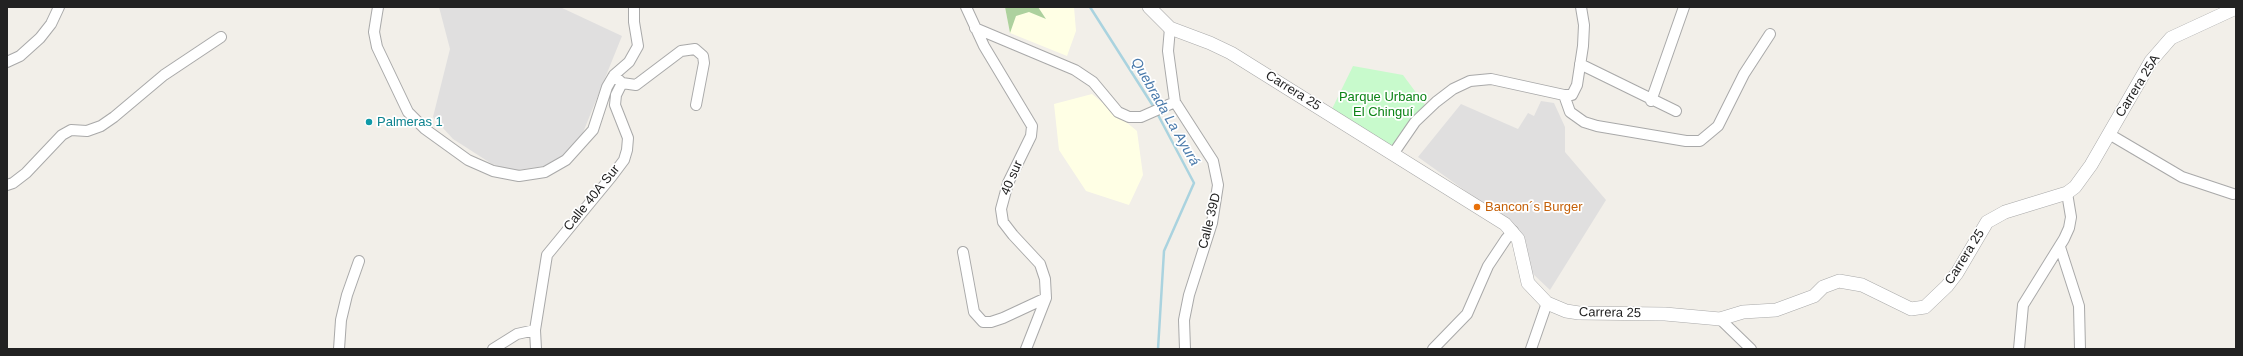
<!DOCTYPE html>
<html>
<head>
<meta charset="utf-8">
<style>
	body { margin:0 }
	#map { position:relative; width:2243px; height:356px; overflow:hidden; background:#f2efe9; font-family:Helvetica,sans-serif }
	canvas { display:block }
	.frame { position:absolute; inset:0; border:8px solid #222; pointer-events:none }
</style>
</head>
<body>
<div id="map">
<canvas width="2243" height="356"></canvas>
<div class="frame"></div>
</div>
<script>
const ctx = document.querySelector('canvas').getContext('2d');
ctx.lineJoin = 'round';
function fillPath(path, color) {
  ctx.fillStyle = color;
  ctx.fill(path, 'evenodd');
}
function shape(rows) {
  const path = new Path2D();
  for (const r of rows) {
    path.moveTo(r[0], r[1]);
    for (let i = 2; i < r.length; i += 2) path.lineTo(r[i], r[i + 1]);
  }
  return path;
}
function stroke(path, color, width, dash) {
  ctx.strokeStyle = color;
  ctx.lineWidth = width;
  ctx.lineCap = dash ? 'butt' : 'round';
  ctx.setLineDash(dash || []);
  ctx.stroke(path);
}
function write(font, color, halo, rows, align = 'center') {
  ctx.font = font + ' Helvetica,sans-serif';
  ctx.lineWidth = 3.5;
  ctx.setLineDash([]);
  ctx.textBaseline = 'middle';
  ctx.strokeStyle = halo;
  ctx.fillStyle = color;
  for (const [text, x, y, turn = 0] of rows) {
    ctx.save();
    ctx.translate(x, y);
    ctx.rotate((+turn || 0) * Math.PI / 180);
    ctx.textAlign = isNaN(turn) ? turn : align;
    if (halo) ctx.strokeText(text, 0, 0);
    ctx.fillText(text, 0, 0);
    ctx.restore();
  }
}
fillPath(shape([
	[439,7,560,7,622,36,582,135,557,164,512,171,492,164,453,139,433,117,450,49],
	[1541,101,1554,103,1565,127,1565,152,1606,200,1550,290,1531,272,1516,227,1418,157,1461,104,1518,129,1528,113,1534,116]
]), '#e0dfdf');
fillPath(shape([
	[1005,7,1074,7,1076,31,1067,56,1010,33],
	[1092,94,1137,131,1143,175,1129,205,1086,191,1059,150,1054,104]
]), '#ffffe5');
fillPath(shape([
	[1005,7,1038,7,1046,19,1029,12,1016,16,1010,33]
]), '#add19e');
fillPath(shape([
	[1353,66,1403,75,1426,106,1391,148,1331,111]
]), '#c8facc');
stroke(shape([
	[1090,7,1155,109],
	[1157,113,1194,183,1164,251,1158,349]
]), '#aad3df', 2.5);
const minor = shape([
	[378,7,374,32,377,47,408,112,425,129,468,160,493,171,519,176,545,172,566,160,593,130,607,87,614,75,629,62,638,46,634,22,634,7],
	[966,7,984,46,1032,126,1031,136,1008,183,1001,209,1003,222,1013,235,1040,264,1045,279,1046,298,1026,349],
	[975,28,1075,70,1093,82,1118,112,1129,117,1141,117,1175,102],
	[1170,28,1168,51,1175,102,1213,161,1218,185,1212,223,1189,295,1184,320,1185,349],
	[7,62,20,56,40,38,51,24,59,7],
	[1580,64,1676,111],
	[622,83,636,85,681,51,695,49,703,56,704,63,696,105],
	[1564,95,1570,112,1584,122,1597,126,1686,141,1700,141,1718,126,1744,74,1770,34],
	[1651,101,1684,7],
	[2109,134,2182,177,2233,194],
	[1393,154,1415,122,1436,102,1453,89,1470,81,1491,79,1564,95,1572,95,1577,85,1583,46,1584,25,1581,7],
	[7,185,13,183,26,173,62,135,71,130,87,131,101,126,114,117,164,75,221,37],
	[2060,247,2079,306,2080,349],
	[963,252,974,312,983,322,991,322,1003,318,1046,298],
	[1720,319,1751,349],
	[535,330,547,255,612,176,624,160,627,150,628,138,615,105,616,95,622,83,614,75],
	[339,349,341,320,347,295,359,261],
	[493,349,517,334,535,330,536,349],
	[1433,349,1467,314,1488,266,1506,239,1513,231],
	[1531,349,1547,303],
	[2019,349,2023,305,2064,239,2069,228,2071,217,2067,193]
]);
const tertiary = shape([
	[1149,7,1170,28,1210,43,1231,53,1505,224,1518,239,1528,283,1547,303,1566,311,1579,313,1665,314,1720,319,1743,312,1776,310,1814,296,1823,287,1839,281,1862,285,1911,309,1925,307,1947,286,1957,273,1987,222,2005,212,2067,193,2075,187,2091,165,2151,61,2171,38,2236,8]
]);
stroke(minor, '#a9a9a9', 12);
stroke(tertiary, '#a9a9a9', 14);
stroke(minor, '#fff', 10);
stroke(tertiary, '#fff', 13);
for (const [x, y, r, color] of [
	[369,122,4,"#0f9aa8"],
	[1477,207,4,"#e8710a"]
]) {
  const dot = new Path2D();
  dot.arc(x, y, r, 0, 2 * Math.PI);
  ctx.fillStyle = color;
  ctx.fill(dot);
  stroke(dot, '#fff', 1.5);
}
write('13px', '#222', '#fff', [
	["Carrera 25A",2138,86,-58],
	["Carrera 25",1293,91,32],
	["40 sur",1012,178,-67],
	["Calle 40A Sur",592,198,-51],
	["Calle 39D",1210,221,-76],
	["Carrera 25",1965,257,-58],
	["Carrera 25",1610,313,1]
]);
write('13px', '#0c8416', '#fff', [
	["Parque Urbano",1383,97],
	["El Chinguí",1383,112]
]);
write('13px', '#0d838f', '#fff', [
	["Palmeras 1",377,122]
], 'left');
write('13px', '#c56008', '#fff', [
	["Bancon´s Burger",1485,207]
], 'left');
write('italic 14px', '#4a7aab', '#fff', [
	["Quebrada La Ayurá",1165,112,60]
]);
</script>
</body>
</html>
